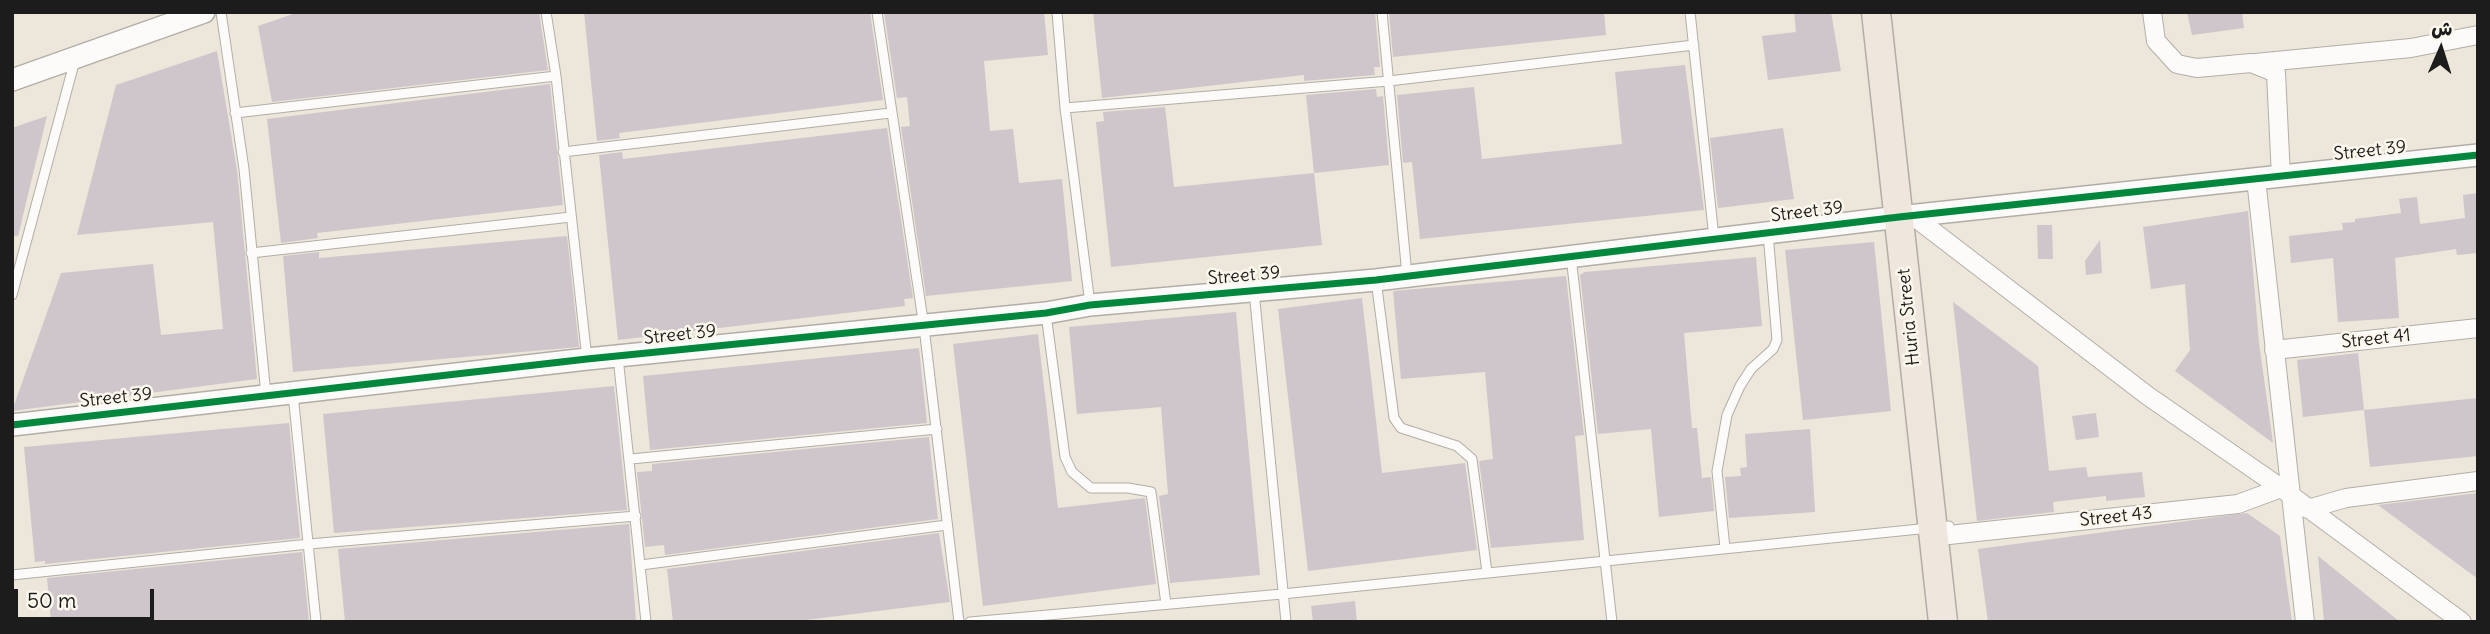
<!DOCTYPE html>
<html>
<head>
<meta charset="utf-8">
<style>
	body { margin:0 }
	#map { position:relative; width:2490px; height:634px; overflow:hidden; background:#ede6da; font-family:Delius,"Playpen Sans Arabic",sans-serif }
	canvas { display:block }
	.frame { position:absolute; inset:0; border:14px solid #1c1c1c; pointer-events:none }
	.north { position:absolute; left:2406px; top:14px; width:70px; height:70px; -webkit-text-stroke:5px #fbf7ec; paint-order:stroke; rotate:3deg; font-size:19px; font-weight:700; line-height:28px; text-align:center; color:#1c1c1c }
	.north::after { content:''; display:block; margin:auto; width:24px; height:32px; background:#1c1c1c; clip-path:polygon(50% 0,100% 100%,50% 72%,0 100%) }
	.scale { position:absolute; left:14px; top:589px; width:140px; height:32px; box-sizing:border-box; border:4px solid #1c1c1c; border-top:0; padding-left:9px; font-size:21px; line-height:24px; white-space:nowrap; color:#1c1c1c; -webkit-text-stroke:5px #fbf7ec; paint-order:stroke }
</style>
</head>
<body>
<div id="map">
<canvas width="2490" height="634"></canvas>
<div class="frame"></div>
<div class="north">ش</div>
<div class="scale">50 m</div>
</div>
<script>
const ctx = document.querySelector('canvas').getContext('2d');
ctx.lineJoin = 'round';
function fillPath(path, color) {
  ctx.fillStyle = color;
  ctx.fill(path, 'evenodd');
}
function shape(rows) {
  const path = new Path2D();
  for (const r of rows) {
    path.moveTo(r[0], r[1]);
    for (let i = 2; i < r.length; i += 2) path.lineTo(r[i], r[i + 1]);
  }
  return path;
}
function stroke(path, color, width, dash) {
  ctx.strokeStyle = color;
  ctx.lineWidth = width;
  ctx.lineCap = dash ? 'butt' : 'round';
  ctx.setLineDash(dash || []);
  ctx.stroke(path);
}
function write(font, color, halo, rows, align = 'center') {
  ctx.font = font + ' Delius,sans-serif';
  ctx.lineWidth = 5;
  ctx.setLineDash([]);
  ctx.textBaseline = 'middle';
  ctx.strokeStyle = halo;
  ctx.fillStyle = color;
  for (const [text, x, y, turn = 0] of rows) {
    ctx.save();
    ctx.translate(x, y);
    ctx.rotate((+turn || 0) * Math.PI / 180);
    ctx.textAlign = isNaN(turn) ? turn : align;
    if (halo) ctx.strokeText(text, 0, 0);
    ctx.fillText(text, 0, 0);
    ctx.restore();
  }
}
fillPath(shape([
	[299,12,539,12,548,70,272,102,258,26],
	[584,12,870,12,883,100,619,133,620,138,597,141],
	[884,12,1044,12,1048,55,984,61,990,131,1013,129,1019,183,1062,179,1072,281,926,296,901,127,910,126,907,97,897,98],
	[1093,12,1375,12,1380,67,1374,67,1375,75,1304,81,1304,75,1102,98],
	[1389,12,1604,12,1606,35,1393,57],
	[1794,12,1831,12,1841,71,1768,80,1762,36,1796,32],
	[2187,12,2242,12,2244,28,2192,35],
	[217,51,237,170,257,379,12,411,61,273,153,264,161,335,223,329,213,222,77,235,116,85],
	[1685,65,1704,210,1420,239,1412,162,1403,163,1397,95,1474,87,1482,159,1622,144,1615,72],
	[550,84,563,205,317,233,318,238,281,243,267,119],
	[1376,89,1377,97,1383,96,1389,165,1314,173,1306,95],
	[1165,107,1174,187,1314,173,1322,245,1111,267,1096,122,1104,121,1103,112],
	[47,116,18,236,12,236,12,128],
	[887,128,913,298,904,299,905,306,618,340,599,155,622,152,623,159],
	[1783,128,1794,199,1718,208,1710,138],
	[2478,193,2478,253,2457,255,2456,249,2395,258,2399,318,2338,322,2333,258,2291,263,2289,236,2343,230,2342,223,2355,222,2355,219,2401,213,2399,199,2417,197,2420,224,2465,218,2463,195],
	[2248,211,2259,343,2273,443,2175,371,2190,350,2185,284,2151,289,2143,227],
	[2037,225,2052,225,2053,259,2038,259],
	[567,236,579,347,293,372,283,256,319,252,319,258],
	[2100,240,2102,273,2086,275,2085,261],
	[1874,242,1891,411,1803,420,1785,250],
	[1756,257,1762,326,1684,333,1692,428,1697,428,1702,478,1711,477,1714,511,1659,517,1651,429,1598,434,1580,275,1585,272],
	[1566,276,1584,435,1575,436,1584,540,1491,548,1479,461,1493,459,1485,372,1401,379,1393,291],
	[1362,298,1382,473,1465,463,1477,550,1308,571,1278,309],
	[1953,302,2038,366,2049,471,2086,467,2088,477,2142,472,2145,497,2106,501,2106,496,2053,502,2054,512,1977,521],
	[1236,312,1260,575,1170,583,1159,496,1168,494,1161,407,1077,414,1069,327],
	[1038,334,1058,508,1145,498,1156,584,983,606,953,344],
	[919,348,927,423,650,450,643,376],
	[2358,353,2364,410,2303,417,2297,360],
	[614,386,627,510,334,533,323,414],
	[2478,398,2478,456,2370,467,2364,410],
	[2096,413,2099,437,2076,440,2072,416],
	[289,423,300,538,45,564,45,561,35,562,24,447],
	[1810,429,1815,512,1729,518,1725,477,1741,476,1740,468,1747,467,1745,434],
	[929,437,938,519,665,555,664,545,645,547,637,472,652,471,652,464],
	[2478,493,2478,579,2378,505],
	[2247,513,2280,536,2292,622,1988,622,1978,549],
	[629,524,636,622,345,622,338,549],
	[939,533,950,602,790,622,673,622,667,569],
	[302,552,309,622,51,622,47,578],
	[2318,556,2400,622,2324,622],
	[1355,601,1357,622,1313,622,1311,606]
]), '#cec6cb');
const service = shape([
	[221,12,244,169,266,395],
	[546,12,556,76,587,359],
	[877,12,924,327,959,622],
	[1057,12,1065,108,1090,304],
	[1382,12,1407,275],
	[1690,12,1714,238],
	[1065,108,1389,81,1694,45],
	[235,113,556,76],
	[563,152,890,113],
	[251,253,571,217],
	[1571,256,1612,622],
	[1376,280,1394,418,1401,428,1457,446,1472,459,1487,572],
	[1254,291,1286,622],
	[12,295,75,60],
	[1046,314,1065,457,1072,472,1091,488,1128,488,1151,492,1166,604],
	[618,357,646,622],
	[293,394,316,622],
	[631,459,937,429],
	[1725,548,1717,471,1727,415,1740,386,1751,369,1773,349,1777,340,1768,233],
	[641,565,947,525],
	[12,575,309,544,636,516],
	[970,622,1282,594,1949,526]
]);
const minor = shape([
	[2152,12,2156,41,2177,64,2197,68,2251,63,2276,73,2281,177],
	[2255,63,2411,48,2478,35],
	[2256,179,2305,622],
	[1913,216,2148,396,2281,488,2462,622],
	[2274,350,2478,328],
	[2308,509,2346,498,2478,481],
	[1949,535,2238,504,2281,488]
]);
const tertiary = shape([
	[12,80,204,12],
	[12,425,587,359,1046,313,1090,305,1376,280,1899,217,2478,155]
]);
const primary = shape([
	[1876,12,1943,622]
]);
stroke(service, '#b2aea7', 11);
stroke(minor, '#b2aea7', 20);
stroke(tertiary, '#b2aea7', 24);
stroke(primary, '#b2aea7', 31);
stroke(service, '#fcfbf9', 9);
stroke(minor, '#fcfbf9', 18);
stroke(tertiary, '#fcfbf9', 21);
stroke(primary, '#efe6de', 28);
stroke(shape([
	[12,425,587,359,1046,313,1090,305,1376,280,1899,217,2478,155]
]), '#00873e', 7);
write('18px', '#1c1c1c', '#fbf7ec', [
	["Street 39",2370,151,-6],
	["Street 39",1807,212,-7],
	["Street 39",1244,276,-5],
	["Huria Street",1909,317,-96],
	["Street 39",680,335,-6],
	["Street 41",2376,339,-6],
	["Street 39",116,398,-6],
	["Street 43",2116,517,-6]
]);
</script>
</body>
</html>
